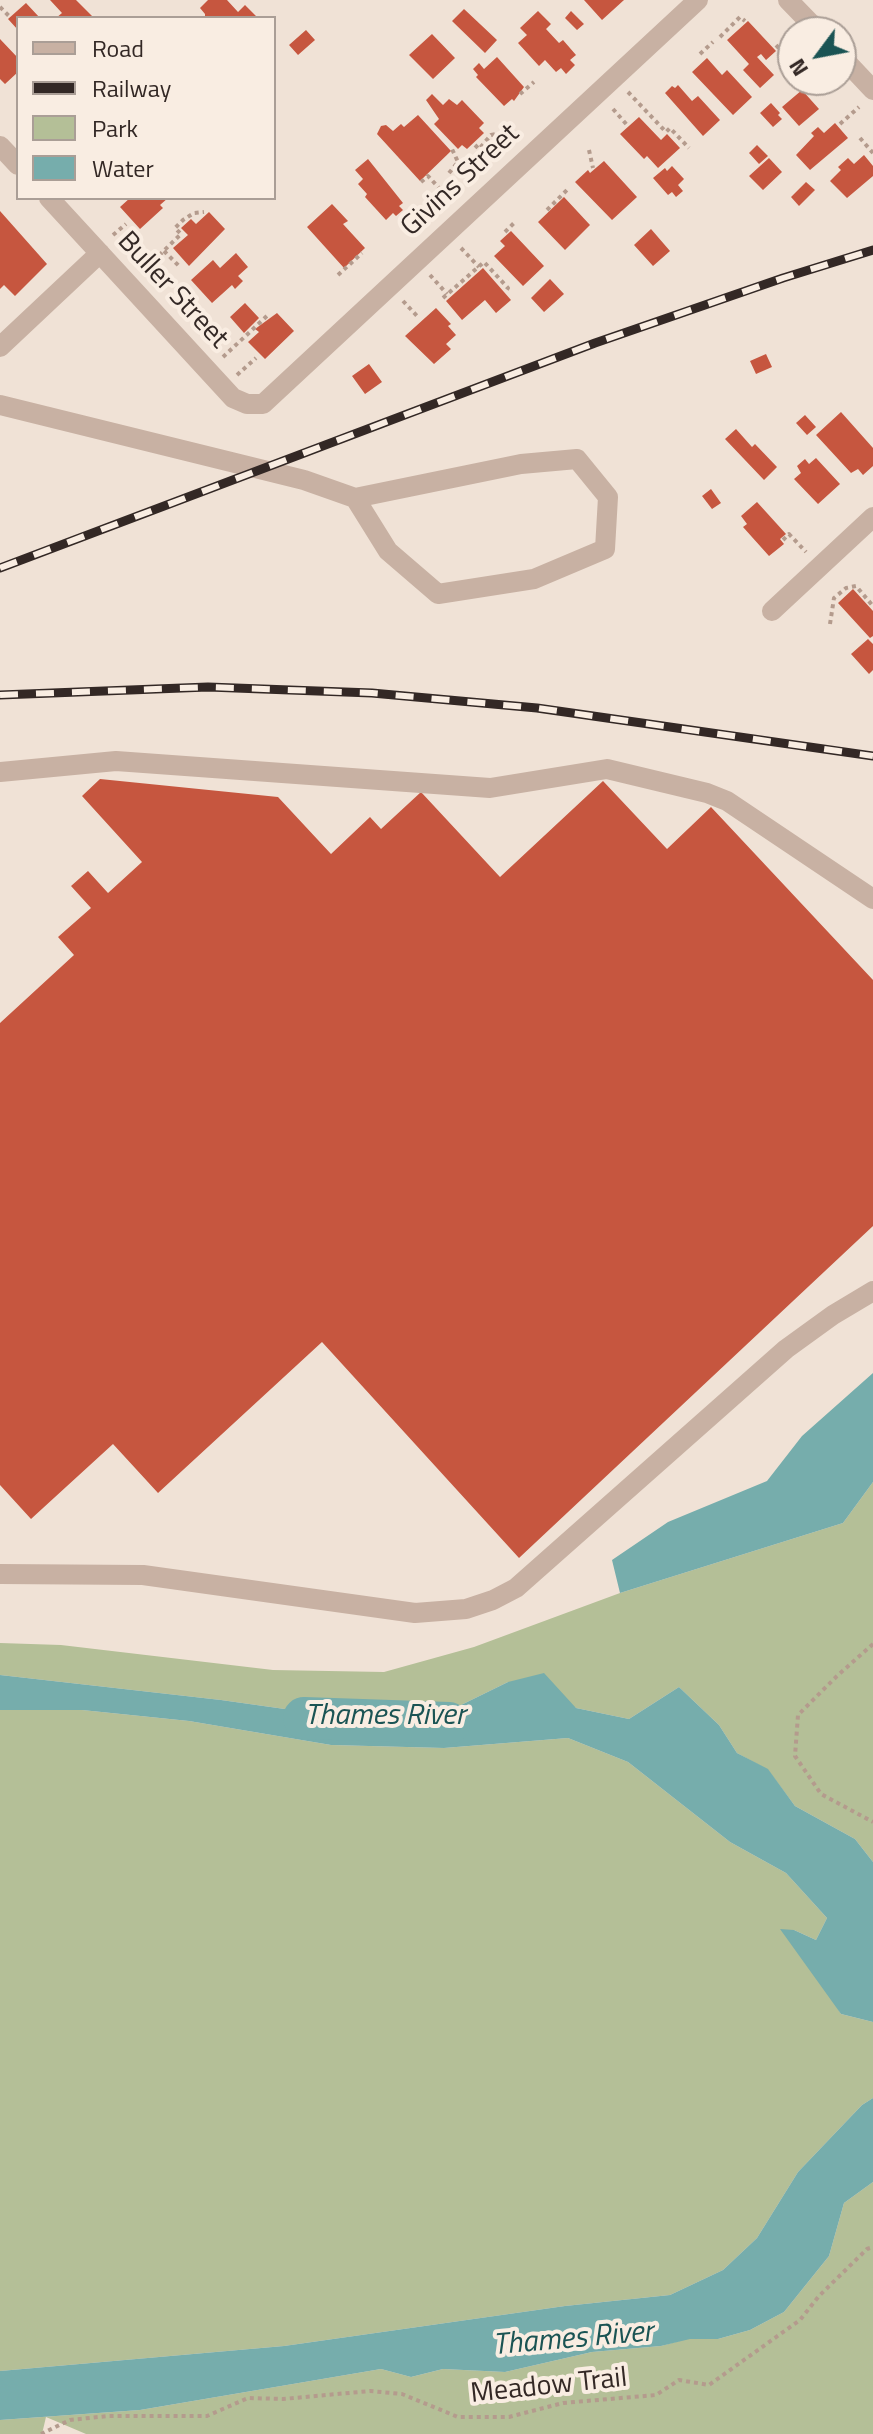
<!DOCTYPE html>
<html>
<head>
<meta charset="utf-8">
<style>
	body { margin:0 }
	#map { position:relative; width:873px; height:2434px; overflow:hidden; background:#f0e2d6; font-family:"Titillium Web",sans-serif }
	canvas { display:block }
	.legend { position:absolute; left:16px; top:16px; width:260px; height:184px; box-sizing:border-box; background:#f9ede2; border:2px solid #aa9e96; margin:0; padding:10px 14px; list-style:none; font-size:24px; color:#332825 }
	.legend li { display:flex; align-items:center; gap:16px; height:40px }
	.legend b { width:40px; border:2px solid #aa9e96 }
	.north { position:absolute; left:777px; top:16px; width:80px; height:80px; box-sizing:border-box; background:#f9ede2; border:2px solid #aa9e96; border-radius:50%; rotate:238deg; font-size:22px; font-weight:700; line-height:32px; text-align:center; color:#332825 }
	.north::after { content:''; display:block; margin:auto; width:28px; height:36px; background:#1b5454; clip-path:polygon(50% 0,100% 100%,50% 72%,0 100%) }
</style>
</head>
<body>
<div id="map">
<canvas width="873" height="2434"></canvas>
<ul class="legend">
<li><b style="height:10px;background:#c8b1a3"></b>Road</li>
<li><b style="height:10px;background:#332825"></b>Railway</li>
<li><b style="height:22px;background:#b4bf97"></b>Park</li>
<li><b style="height:22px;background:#76adac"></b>Water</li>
</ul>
<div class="north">N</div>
</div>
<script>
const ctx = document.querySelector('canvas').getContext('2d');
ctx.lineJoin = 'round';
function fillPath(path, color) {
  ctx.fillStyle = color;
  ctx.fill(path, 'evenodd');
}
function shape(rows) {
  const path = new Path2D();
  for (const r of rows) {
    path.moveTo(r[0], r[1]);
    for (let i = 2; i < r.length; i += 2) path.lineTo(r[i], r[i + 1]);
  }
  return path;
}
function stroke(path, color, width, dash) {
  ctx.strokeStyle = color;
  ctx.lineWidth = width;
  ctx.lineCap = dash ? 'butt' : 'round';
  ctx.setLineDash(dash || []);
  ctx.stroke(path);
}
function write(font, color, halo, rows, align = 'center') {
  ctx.font = font + ' "Titillium Web",sans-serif';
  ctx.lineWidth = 8;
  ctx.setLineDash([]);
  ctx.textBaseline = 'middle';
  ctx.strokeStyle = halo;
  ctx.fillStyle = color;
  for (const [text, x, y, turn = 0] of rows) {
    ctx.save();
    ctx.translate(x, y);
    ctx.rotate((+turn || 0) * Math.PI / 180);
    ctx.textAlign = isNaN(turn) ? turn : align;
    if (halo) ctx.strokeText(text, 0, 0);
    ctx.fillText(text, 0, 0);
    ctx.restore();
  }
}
fillPath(shape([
	[873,1482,873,1862,855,1839,795,1806,768,1770,737,1753,719,1725,679,1687,629,1719,576,1708,508,1682,457,1707,384,1723,221,1700,0,1675,0,1643,61,1645,273,1670,384,1672,474,1647,620,1593,843,1523],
	[0,1710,82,1710,189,1721,331,1745,444,1748,568,1738,628,1762,730,1842,786,1873,827,1918,816,1940,794,1930,841,2014,873,2022,873,2098,862,2105,798,2172,757,2238,723,2270,670,2295,565,2306,284,2346,0,2371],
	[873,2182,873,2434,86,2434,46,2417,42,2434,0,2434,0,2420,140,2410,381,2369,411,2377,443,2369,505,2372,592,2352,661,2346,690,2338,718,2339,750,2330,784,2312,829,2256,844,2203]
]), '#b4bf97');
fillPath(shape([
	[873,1373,873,1482,843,1523,620,1593,612,1560,668,1522,767,1481,802,1436],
	[544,1673,576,1708,629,1719,679,1687,719,1725,737,1753,768,1769,795,1806,855,1839,873,1862,873,2022,841,2014,780,1929,794,1930,816,1940,827,1918,786,1873,730,1842,628,1762,568,1738,444,1748,331,1745,189,1721,82,1710,0,1710,0,1675,221,1700,384,1723,457,1707,508,1682],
	[873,2098,873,2182,844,2203,829,2256,784,2312,750,2330,718,2339,690,2339,661,2346,592,2352,505,2372,443,2369,411,2377,381,2369,140,2410,0,2420,0,2371,284,2346,565,2306,670,2295,723,2270,757,2238,798,2172,862,2105]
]), '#76adac');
stroke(shape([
	[304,1718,449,1723]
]), '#76adac', 42);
fillPath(shape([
	[50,0,76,0,92,16,56,18,62,13],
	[208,0,227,0,238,12,245,5,258,18,205,18,205,14,200,8],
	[584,0,624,0,602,20],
	[26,3,40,18,18,18,18,30,8,19],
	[464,9,497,40,485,53,452,21],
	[538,11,551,24,546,29,559,43,563,40,576,55,570,60,575,65,566,74,561,68,556,72,545,60,539,66,518,43,527,35,520,28],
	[571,11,584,24,577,30,565,18],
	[748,21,776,51,766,60,761,54,757,57,774,75,760,88,743,70,749,64,727,40],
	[306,30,315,40,298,55,289,45],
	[432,34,455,58,433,79,409,55],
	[0,39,18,58,18,72,5,84,0,79],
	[497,57,524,87,514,101,512,99,504,106,476,77,478,75,473,69,479,63,484,69],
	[707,58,722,75,727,70,752,97,733,115,692,72],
	[678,85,692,101,698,96,720,120,703,136,665,93,672,86,675,88],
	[802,90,819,109,799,126,782,107],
	[432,94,443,105,449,99,457,105,462,100,484,123,479,128,484,133,467,149,462,145,458,149,434,124,439,119,426,100],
	[771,103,780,113,778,115,782,119,773,127,760,113],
	[418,115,451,151,420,181,377,134,381,126,386,125,393,131,401,124,404,127],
	[639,117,661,140,667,134,680,148,658,168,647,156,644,159,620,134],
	[835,123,848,138,810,170,796,155,814,136,811,133,818,127,824,133],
	[757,145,768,156,759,164,749,153],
	[864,155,873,166,873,176,847,198,830,181,841,170,838,167,848,158,854,164],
	[769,158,782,172,763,190,749,176],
	[368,159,403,203,399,206,403,210,396,216,393,213,386,220,365,197,367,194,358,184,363,179,355,170],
	[604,161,637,197,612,220,575,182,588,170,590,173],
	[672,166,684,179,678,185,683,191,676,197,672,192,668,195,653,178,665,168,667,171],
	[806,182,815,190,799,206,791,197],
	[564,197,590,225,565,250,538,222],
	[130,198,168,198,160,205,163,208,140,229,120,207],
	[332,204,348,221,343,224,365,248,344,268,307,227],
	[0,211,47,264,15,296,4,285,0,289],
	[209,212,225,229,189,266,173,248,188,235,181,228,191,219,196,224],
	[651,229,670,251,653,266,634,245],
	[511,231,544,266,523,286,494,256,505,246,500,241],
	[236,253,248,267,238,276,243,281,235,289,232,285,212,303,191,280,213,260,220,268],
	[483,268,511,300,496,313,485,300,462,320,446,301],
	[550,279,564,294,544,312,531,298],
	[245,303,259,318,244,333,230,317],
	[436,308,451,324,448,326,456,335,446,344,451,349,434,364,405,336],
	[277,313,294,331,265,359,248,342,259,332,255,329],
	[766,354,772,367,756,374,750,361],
	[369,364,382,382,365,394,352,376],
	[841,412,873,448,873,466,863,475,858,469,851,473,816,435],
	[805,415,816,427,807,435,796,423],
	[736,429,752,447,755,444,777,467,764,480,725,439],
	[816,458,840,484,818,504,794,479,801,473,797,466,805,459,809,464],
	[711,489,721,503,712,509,702,496],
	[757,502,786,534,780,539,784,544,769,556,743,527,747,524,741,516],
	[853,589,873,611,873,636,870,638,838,603],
	[868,639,873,644,873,670,869,674,851,654],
	[100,779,278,797,331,854,370,817,381,829,421,792,500,877,603,781,667,849,711,807,873,980,873,1226,519,1558,322,1342,158,1493,113,1444,31,1519,0,1485,0,1023,74,955,58,937,91,908,71,886,88,871,108,893,142,862,82,796]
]), '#c6563f');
stroke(shape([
	[0,7,10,17],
	[720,37,740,17,745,21],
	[776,48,791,33],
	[700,54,713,42],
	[628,92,666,132,670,128,689,148],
	[810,92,816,80],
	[520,94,534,82],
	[613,109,627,125],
	[840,124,859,107],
	[860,138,873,153],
	[475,145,479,149,491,135,501,133],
	[589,150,593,168],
	[449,173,458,162,452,149],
	[421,182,428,176,450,200],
	[547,210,569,188],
	[505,232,516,221],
	[113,235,126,224],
	[461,248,479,267],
	[164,251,180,267],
	[142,272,181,234,175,228,183,220,194,213,204,212],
	[338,275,362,253],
	[430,275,447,294],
	[443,298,484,262,508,288,506,291],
	[403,301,418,317],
	[176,306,190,302,195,297],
	[223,357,268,315],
	[237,375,256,358],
	[783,540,789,534,806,552],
	[830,624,834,598,846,588,856,586,873,606],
	[873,1644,837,1676,798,1715,795,1756,821,1794,873,1822],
	[41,2434,70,2420,108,2416,207,2416,248,2398,283,2399,370,2391,402,2394,458,2417,509,2417,563,2403,656,2395,679,2380,709,2385,800,2320,819,2296,867,2249,873,2247]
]), '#b49b8d', 4, [4, 4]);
stroke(shape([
	[788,0,819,32],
	[841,56,873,90],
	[0,146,18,165],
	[49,198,233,398,247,404,263,404,698,0],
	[0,347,100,253],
	[0,405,304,480,355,498,521,464,577,459,608,497,605,549,534,579,438,594,388,551,355,498],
	[772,611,873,517],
	[0,772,116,761,490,788,607,769,707,793,727,801,873,899],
	[0,1574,143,1575,415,1613,466,1609,493,1600,516,1588,786,1349,833,1315,873,1291]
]), '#c8b1a3', 20);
const rail = shape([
	[0,568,595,343,783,278,873,250],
	[0,695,208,687,372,693,537,708,873,756]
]);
stroke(rail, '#332825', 9);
stroke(rail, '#f9ede2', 6, [18]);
write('28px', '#332825', '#f9ede2', [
	["Givins Street",461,181,-43],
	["Buller Street",172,291,47],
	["Meadow Trail",549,2387,-6]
]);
write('italic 30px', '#1b5454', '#f9ede2', [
	["Thames River",385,1717],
	["Thames River",573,2340,-5]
]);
</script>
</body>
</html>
